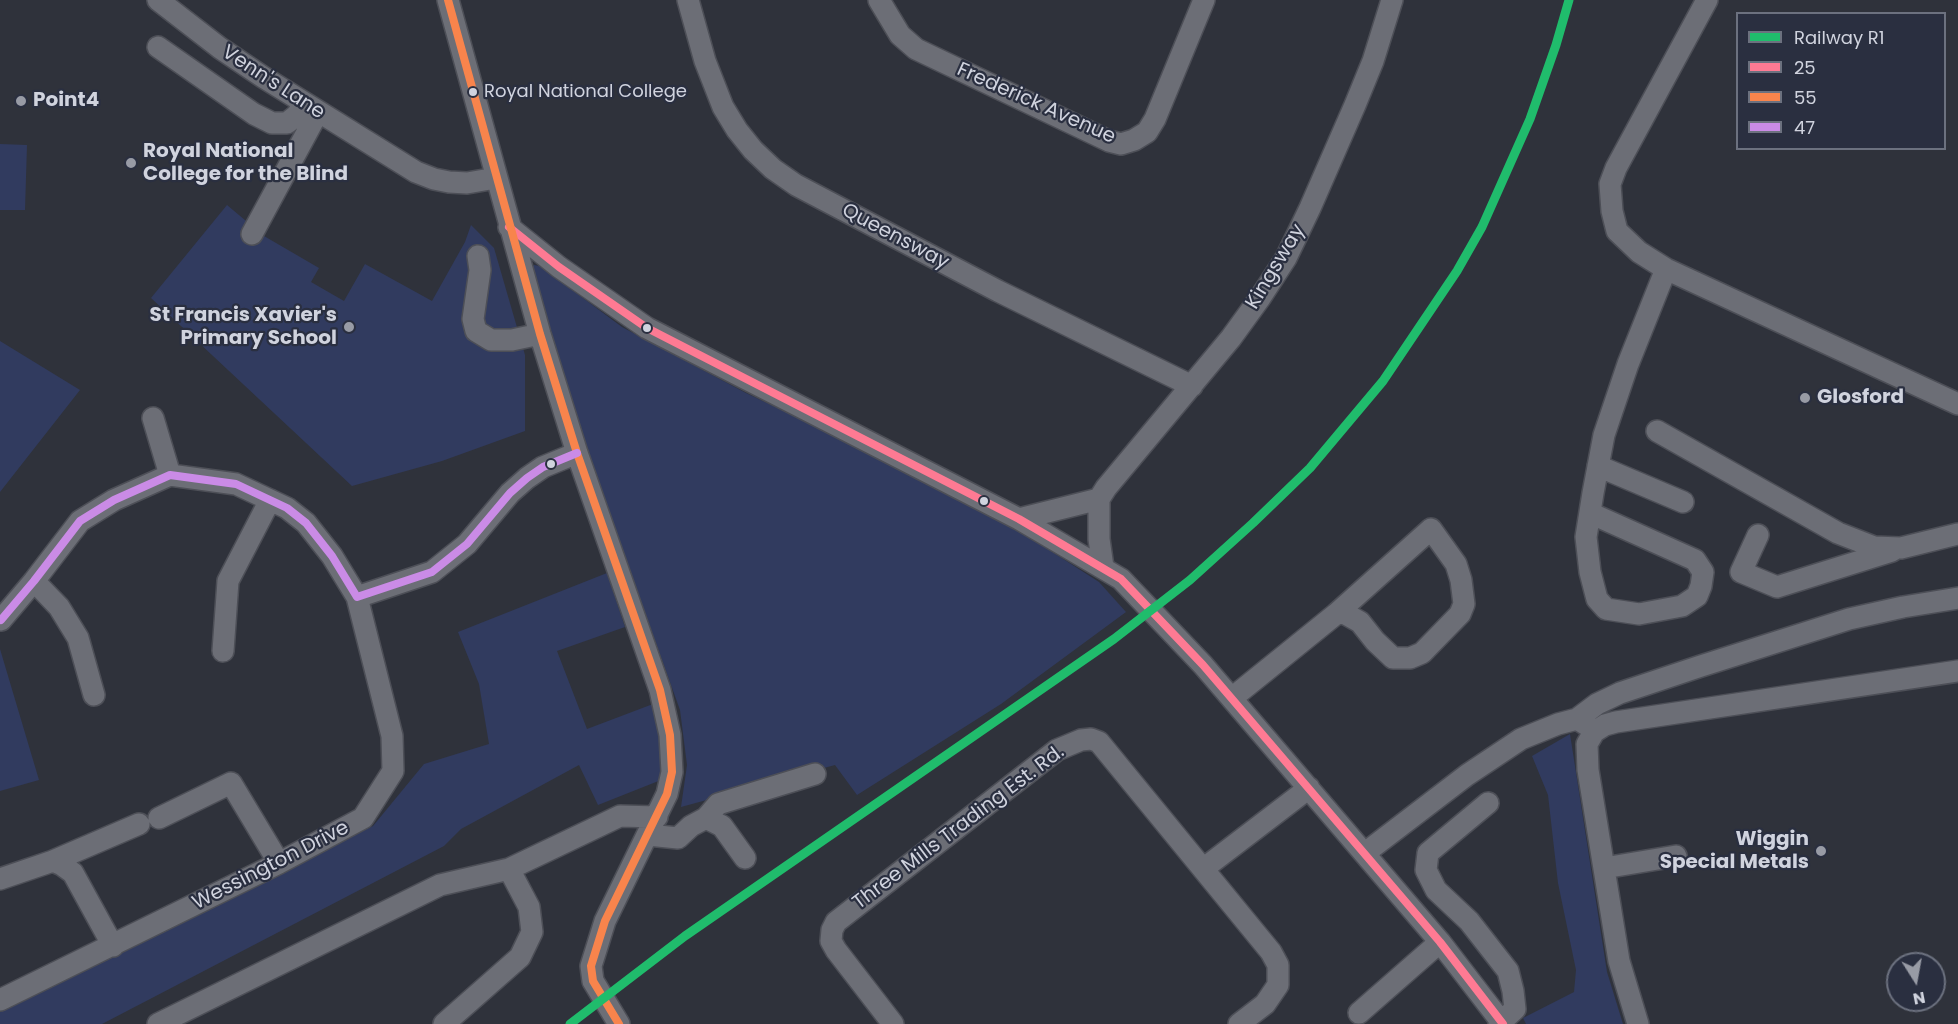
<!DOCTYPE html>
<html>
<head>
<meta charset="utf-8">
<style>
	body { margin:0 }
	#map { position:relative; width:1958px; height:1024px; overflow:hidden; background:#2f323b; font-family:Poppins,sans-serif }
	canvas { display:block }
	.legend { position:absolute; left:1736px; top:12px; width:210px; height:138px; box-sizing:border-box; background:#2a2f40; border:2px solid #6c717f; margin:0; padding:8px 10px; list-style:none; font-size:18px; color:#d0d3de }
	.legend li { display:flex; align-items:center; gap:12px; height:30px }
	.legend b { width:30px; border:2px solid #6c717f }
	.north { position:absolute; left:1886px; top:952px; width:60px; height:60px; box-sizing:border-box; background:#2a2f40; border:2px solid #6c717f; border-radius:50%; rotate:169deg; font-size:16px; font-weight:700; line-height:24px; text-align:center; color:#d0d3de }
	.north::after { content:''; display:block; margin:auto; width:21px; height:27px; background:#989ba5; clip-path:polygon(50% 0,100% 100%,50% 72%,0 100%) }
</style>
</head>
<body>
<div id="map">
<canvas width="1958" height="1024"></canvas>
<ul class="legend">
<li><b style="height:8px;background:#20bc6c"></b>Railway R1</li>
<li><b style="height:8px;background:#fe7a93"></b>25</li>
<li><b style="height:8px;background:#f8844c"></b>55</li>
<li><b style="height:8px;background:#ca8be6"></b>47</li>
</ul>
<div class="north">N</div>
</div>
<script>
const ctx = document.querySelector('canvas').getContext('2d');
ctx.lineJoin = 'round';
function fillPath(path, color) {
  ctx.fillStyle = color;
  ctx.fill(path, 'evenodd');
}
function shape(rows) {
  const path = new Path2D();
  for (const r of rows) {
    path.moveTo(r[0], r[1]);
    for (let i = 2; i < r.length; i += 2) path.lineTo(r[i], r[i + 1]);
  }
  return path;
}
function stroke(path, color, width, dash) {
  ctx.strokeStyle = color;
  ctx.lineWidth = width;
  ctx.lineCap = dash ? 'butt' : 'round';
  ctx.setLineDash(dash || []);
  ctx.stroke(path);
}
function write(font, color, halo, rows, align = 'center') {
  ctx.font = font + ' Poppins,sans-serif';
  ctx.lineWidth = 4.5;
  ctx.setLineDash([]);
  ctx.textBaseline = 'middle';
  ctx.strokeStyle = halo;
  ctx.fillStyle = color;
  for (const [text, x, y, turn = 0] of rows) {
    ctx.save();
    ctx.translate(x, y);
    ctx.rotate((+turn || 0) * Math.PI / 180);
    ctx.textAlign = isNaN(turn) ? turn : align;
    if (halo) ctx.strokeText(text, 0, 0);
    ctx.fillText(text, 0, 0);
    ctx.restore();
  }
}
fillPath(shape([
	[0,144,27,145,25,210,0,210],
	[227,205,264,236,319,268,311,282,344,301,365,264,432,301,465,242,471,225,494,248,525,355,525,431,442,461,352,486,151,298],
	[534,265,540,266,622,327,746,393,872,453,1012,526,1099,582,1126,612,1001,704,857,795,835,765,681,807,687,765,680,710,586,449,528,269],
	[0,341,80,390,0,492],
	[607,573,625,627,557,651,587,729,653,704,661,743,661,780,598,805,579,765,461,829,444,846,102,1024,0,1024,0,1012,373,826,424,764,489,744,479,684,458,632],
	[0,649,39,780,0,791],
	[1570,734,1607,972,1623,1024,1526,1024,1523,1018,1574,992,1576,970,1558,883,1548,795,1532,756]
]), '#313b5f');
const minor = shape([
	[158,0,220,48,263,77,416,172,434,179,449,182,467,183,496,178],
	[448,0,540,334,577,453,660,690,670,735,672,772,667,794,605,921,591,966,593,981,619,1024],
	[688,0,705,61,723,107,737,130,753,150,773,169,796,185,998,291,1192,386],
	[879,0,900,35,916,49,1109,141,1121,144,1134,140,1147,132,1155,119,1204,0],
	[1707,0,1616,168,1610,184,1612,211,1617,231,1639,252,1666,269,1958,404],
	[158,47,254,114,272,123,287,123,297,115,304,103],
	[509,227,559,267,647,328,1019,519,1121,579,1203,665,1440,942,1503,1024],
	[252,234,318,112],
	[478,256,480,270,473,319,476,331,491,340,512,340,540,334],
	[153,418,170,475],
	[1657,431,1838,533,1874,547,1901,548,1958,534],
	[1598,466,1683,502],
	[1590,513,1695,560,1703,572,1701,586,1697,596,1682,606,1639,614,1606,609,1597,599,1590,572,1586,537,1593,493,1604,435,1628,364,1666,269],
	[1019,519,1099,499],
	[1758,535,1741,572,1777,587,1892,551],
	[1103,567,1099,539,1099,499,1106,488,1231,338,1260,298,1286,258,1310,208,1355,105,1373,61,1392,0],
	[34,581,59,607,78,638,94,695],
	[1,620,34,581,80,521,114,500,170,475,236,484,287,508,306,523,332,556,357,597,432,572,467,544,510,493,527,478,543,467,577,453],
	[223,651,228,581,270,500],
	[1232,698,1336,614,1344,613,1360,622,1375,641,1393,658,1410,658,1422,653,1460,614,1464,604,1461,580,1456,564,1431,529,1336,614],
	[1577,719,1597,704,1620,693,1701,666,1849,619,1903,607,1958,598],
	[1488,803,1428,853,1426,870,1436,890,1469,921,1508,971,1513,991,1515,1009,1499,1024],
	[159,818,231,783,279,863],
	[706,818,718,804,815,774],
	[648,835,678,838,691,826,706,818,722,826,745,858],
	[1365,853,1467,775,1521,739,1558,724,1577,719,1588,726],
	[53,861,139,824],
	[1604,868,1676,856],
	[1203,869,1309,788],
	[0,879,53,861,62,865,73,873,113,946],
	[0,1000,279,863,363,818,393,771,392,736,357,597],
	[1359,1013,1440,942],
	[158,1024,440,885,509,869,620,816,657,817],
	[444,1024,520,957,532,932,529,907,509,869],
	[893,1024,836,950,831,941,832,930,836,922,1057,750,1081,740,1091,739,1099,742,1271,952,1278,965,1278,985,1265,1004,1239,1024],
	[1638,1024,1619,961,1588,770,1587,744,1594,732,1605,725,1616,722,1958,671]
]);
stroke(minor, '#4d4f57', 24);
stroke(minor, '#6c6e76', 21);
stroke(shape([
	[509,227,559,267,647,328,1019,519,1121,579,1203,665,1440,942,1503,1024]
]), '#fe7a93', 8);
stroke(shape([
	[448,0,540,334,577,453,660,690,670,735,672,772,667,794,605,921,591,966,593,981,619,1024]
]), '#f8844c', 8);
stroke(shape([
	[1,620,34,581,80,521,114,500,170,475,236,484,287,508,306,523,332,556,357,597,432,572,467,544,510,493,527,478,543,467,577,453]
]), '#ca8be6', 8);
stroke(shape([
	[570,1024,685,936,1114,639,1190,580,1253,523,1310,468,1383,381,1457,271,1482,227,1530,119,1556,45,1569,0]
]), '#20bc6c', 9);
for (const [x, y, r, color] of [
	[473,92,5,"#d0d3de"],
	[21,101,6,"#989ba5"],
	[131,163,6,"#989ba5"],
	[349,327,6,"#989ba5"],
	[647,328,5,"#d0d3de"],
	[1805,398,6,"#989ba5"],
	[551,464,5,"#d0d3de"],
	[984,501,5,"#d0d3de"],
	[1821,851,6,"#989ba5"]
]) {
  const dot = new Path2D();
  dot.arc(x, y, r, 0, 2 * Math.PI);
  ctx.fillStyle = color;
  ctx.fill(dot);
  stroke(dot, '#2a2f40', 2);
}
write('18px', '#d0d3de', '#2a2f40', [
	["Royal National College",484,92]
], 'left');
write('20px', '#d0d3de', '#2a2f40', [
	["Venn's Lane",273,83,33],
	["Frederick Avenue",1036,104,24],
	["Queensway",895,237,28],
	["Kingsway",1276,267,-59],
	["Three Mills Trading Est. Rd.",959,828,-37],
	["Wessington Drive",271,866,-27]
]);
write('bold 20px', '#d0d3de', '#2a2f40', [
	["Point4",33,101],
	["Royal National",143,152],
	["College for the Blind",143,175],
	["St Francis Xavier's",337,316,"right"],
	["Primary School",337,339,"right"],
	["Glosford",1817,398],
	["Wiggin",1809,840,"right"],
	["Special Metals",1809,863,"right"]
], 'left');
</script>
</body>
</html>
